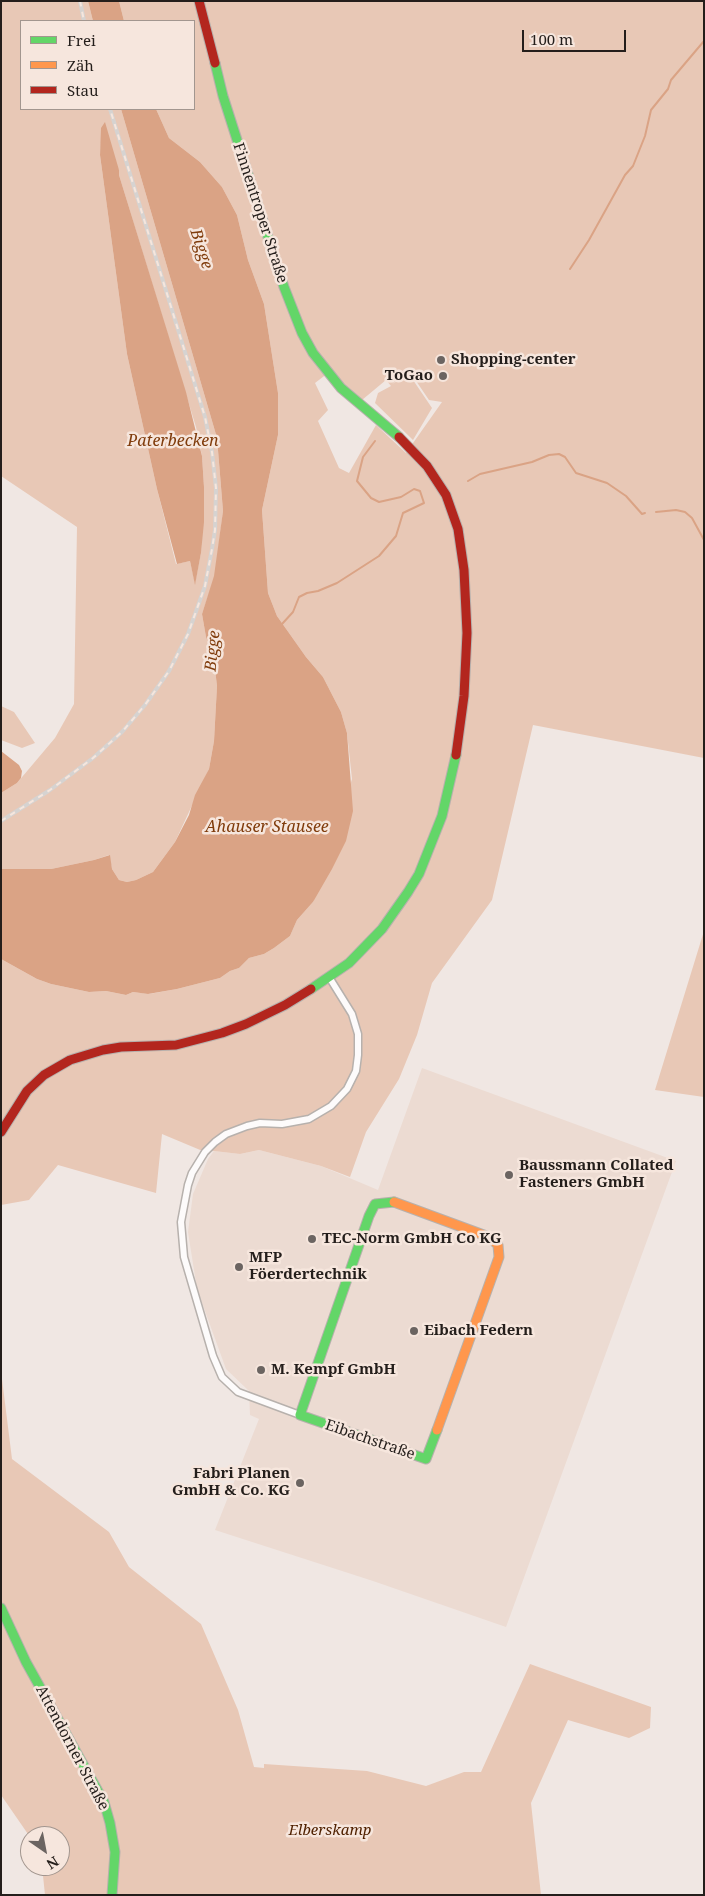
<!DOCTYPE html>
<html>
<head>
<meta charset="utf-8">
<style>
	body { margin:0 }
	#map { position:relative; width:705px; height:1896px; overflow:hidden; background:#f0e7e3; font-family:"Noto Serif",serif }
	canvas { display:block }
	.frame { position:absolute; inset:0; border:2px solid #241e1b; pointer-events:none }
	.legend { position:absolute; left:20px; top:20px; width:175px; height:90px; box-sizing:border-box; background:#f6e6dd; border:1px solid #a2968f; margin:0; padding:6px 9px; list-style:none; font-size:15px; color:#241e1b }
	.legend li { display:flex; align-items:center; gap:10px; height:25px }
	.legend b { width:25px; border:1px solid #a2968f }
	.north { position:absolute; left:20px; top:1826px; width:50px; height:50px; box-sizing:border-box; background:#f6e6dd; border:1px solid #a2968f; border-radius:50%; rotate:147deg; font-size:14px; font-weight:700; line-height:20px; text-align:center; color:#241e1b }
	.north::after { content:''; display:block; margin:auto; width:18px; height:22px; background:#6b6461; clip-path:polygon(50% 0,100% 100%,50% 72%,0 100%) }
	.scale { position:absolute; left:522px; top:30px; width:104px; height:22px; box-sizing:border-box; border:2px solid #241e1b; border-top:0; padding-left:6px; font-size:15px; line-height:18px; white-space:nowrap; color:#241e1b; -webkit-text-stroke:4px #f6e6dd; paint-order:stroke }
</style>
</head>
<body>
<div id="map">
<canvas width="705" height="1896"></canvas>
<div class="frame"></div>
<ul class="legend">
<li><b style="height:6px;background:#63d668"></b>Frei</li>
<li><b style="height:6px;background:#ff974d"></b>Zäh</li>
<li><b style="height:6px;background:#b3261e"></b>Stau</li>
</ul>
<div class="north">N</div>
<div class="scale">100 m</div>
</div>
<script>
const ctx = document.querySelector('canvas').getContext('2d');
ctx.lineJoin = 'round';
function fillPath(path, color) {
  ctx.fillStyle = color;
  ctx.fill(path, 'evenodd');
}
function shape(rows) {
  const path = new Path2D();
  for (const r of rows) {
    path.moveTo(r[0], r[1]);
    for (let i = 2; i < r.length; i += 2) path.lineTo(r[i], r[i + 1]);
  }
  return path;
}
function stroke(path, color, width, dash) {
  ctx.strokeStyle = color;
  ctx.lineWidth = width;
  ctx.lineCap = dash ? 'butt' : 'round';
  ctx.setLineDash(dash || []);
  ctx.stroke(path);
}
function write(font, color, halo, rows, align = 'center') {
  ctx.font = font + ' "Noto Serif",serif';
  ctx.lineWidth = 5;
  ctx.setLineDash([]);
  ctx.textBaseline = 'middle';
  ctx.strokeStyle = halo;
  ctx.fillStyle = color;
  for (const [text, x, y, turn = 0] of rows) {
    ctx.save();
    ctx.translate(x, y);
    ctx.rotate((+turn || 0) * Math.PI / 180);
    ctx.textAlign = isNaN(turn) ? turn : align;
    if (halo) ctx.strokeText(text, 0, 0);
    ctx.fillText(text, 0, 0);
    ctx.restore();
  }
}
fillPath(shape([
	[422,1068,676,1161,506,1627,373,1581,215,1530,259,1419,250,1415,249,1391,226,1369,197,1289,188,1232,193,1194,208,1159,214,1151,240,1154,259,1150,321,1166,378,1190]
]), '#ecdbd2');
fillPath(shape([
	[1,1,88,1,93,21,21,21,21,109,121,109,217,438,223,511,215,576,202,614,206,637,214,661,217,686,214,741,209,769,175,842,153,872,136,880,127,882,119,880,112,869,109,855,94,860,51,869,1,869,1,793,17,783,55,738,74,704,77,527,1,476],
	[101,143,119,170,119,175,196,427,202,456,204,487,201,553,195,583,190,561,176,564,157,489,127,354,100,155],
	[119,1,704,1,704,758,533,725,492,900,432,983,417,1035,399,1079,366,1132,350,1177,321,1166,259,1150,240,1154,214,1151,205,1152,162,1134,156,1193,58,1165,29,1200,1,1205,1,959,37,979,51,984,89,992,106,991,126,995,133,992,149,994,177,989,220,978,230,971,239,968,249,958,264,954,274,948,290,936,297,920,313,902,352,779,347,733,341,712,323,677,306,657,277,616,268,593,262,510,278,435,278,393,264,304,248,260,237,215,222,187,200,162,169,138,156,109,194,109,194,21,124,21],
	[332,370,344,385,362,400,386,380,391,386,378,393,375,403,413,440,432,408,411,377,405,377,392,384,405,375,412,375,429,400,442,402,406,453,376,425,349,473,339,468,318,421,328,410,315,383],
	[1,706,14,712,35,743,22,748,1,740],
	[704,931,704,1097,655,1090],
	[1,1371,12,1459,109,1532,129,1567,201,1624,238,1710,254,1767,264,1768,264,1764,367,1771,426,1786,464,1772,481,1772,530,1664,651,1707,650,1728,629,1738,568,1720,531,1803,541,1895,45,1895,42,1866,60,1866,60,1836,30,1836,30,1837,1,1795]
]), '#e8c8b6');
fillPath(shape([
	[88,1,119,1,124,21,93,21],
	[121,109,156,109,169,138,200,162,222,187,237,215,248,260,264,304,278,393,278,435,262,510,268,593,277,616,306,657,323,677,341,712,347,733,353,811,346,841,332,869,313,902,297,920,290,936,274,948,264,954,249,958,239,968,230,971,220,978,177,989,148,994,133,992,126,995,106,991,89,992,51,984,37,979,1,959,1,869,51,869,94,860,110,855,112,869,119,880,127,882,136,880,153,872,175,842,189,815,195,795,209,769,214,741,217,686,214,661,206,637,202,614,214,576,223,511,217,438],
	[105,122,119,170,119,175,186,392,202,456,204,487,204,522,201,553,195,585,190,561,177,564,157,489,127,354,100,155,101,128],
	[1,751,19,765,22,771,21,778,17,783,1,793]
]), '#daa385');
stroke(shape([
	[570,269,589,240,625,175,633,166,645,136,651,110,668,89,671,80,704,41],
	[468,481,480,474,532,462,549,455,559,454,565,457,576,473,607,483,626,496,642,514,645,513],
	[656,512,676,510,685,512,692,518,704,540],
	[282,624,293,612,299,597,307,593,318,591,337,583,379,556,396,536,403,513,424,503,420,491,414,489,401,497,379,502,371,498,357,481,363,457,375,441]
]), '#daa385', 2);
const street = shape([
	[300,1415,238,1392,222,1377,213,1356,184,1257,181,1222,188,1185,192,1173,205,1152,215,1142,226,1134,247,1126,260,1123,282,1124,309,1119,331,1106,347,1089,356,1071,358,1055,358,1034,352,1014,329,977]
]);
const fast = shape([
	[215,63,223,96,284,287,302,333,313,353,341,388,399,437],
	[311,989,349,963,382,929,408,892,419,874,442,816,456,755],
	[394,1202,375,1204,369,1216,300,1415,426,1459,437,1430],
	[1,1608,26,1662,104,1802,110,1823,115,1852,112,1895]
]);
const slow = shape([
	[394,1202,489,1237,498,1245,499,1257,437,1430]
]);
const jam = shape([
	[199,1,215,63],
	[399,437,427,466,446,495,458,529,464,570,467,633,464,696,456,755],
	[1,1132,27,1091,44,1075,70,1060,103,1050,121,1047,176,1045,222,1033,246,1024,285,1005,311,989]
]);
stroke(street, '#b7b1ad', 9);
stroke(fast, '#b7b1ad', 11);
stroke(slow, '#b7b1ad', 11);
stroke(jam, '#b7b1ad', 11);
stroke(street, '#fdfbfb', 6);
stroke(fast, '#63d668', 9);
stroke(slow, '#ff974d', 9);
stroke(jam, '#b3261e', 9);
const rail = shape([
	[80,1,84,21],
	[1,821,50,790,93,758,122,732,145,705,169,671,188,634,205,586,212,549,215,530,216,488,212,452,205,417,110,109]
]);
stroke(rail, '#d6d3d1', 4);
stroke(rail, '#f6e6dd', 2, [5.5]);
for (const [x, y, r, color] of [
	[441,360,5,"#6b6461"],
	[443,376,5,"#6b6461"],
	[509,1175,5,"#6b6461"],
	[312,1239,5,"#6b6461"],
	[239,1267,5,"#6b6461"],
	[414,1331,5,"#6b6461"],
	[261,1370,5,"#6b6461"],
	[300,1483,5,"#6b6461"]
]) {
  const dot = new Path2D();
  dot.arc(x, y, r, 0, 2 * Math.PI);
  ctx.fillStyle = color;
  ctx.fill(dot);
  stroke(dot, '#f6e6dd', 2);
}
write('15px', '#241e1b', '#f6e6dd', [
	["Finnentroper Straße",260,213,72],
	["Eibachstraße",370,1440,19],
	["Attendorner Straße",72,1748,62]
]);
write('bold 15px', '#241e1b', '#f6e6dd', [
	["Shopping-center",451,360],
	["ToGao",433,376,"right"],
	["Baussmann Collated",519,1166],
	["Fasteners GmbH",519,1183],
	["TEC-Norm GmbH Co KG",322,1239],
	["MFP",249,1258],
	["Föerdertechnik",249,1275],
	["Eibach Federn",424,1331],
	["M. Kempf GmbH",271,1370],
	["Fabri Planen",290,1474,"right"],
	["GmbH & Co. KG",290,1491,"right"]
], 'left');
write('italic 15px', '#502101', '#f6e6dd', [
	["Elberskamp",330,1831]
]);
write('italic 16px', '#803c0c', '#f6e6dd', [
	["Bigge",201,249,72],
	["Paterbecken",173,441],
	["Bigge",213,651,-84],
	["Ahauser Stausee",267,827]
]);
</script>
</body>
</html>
